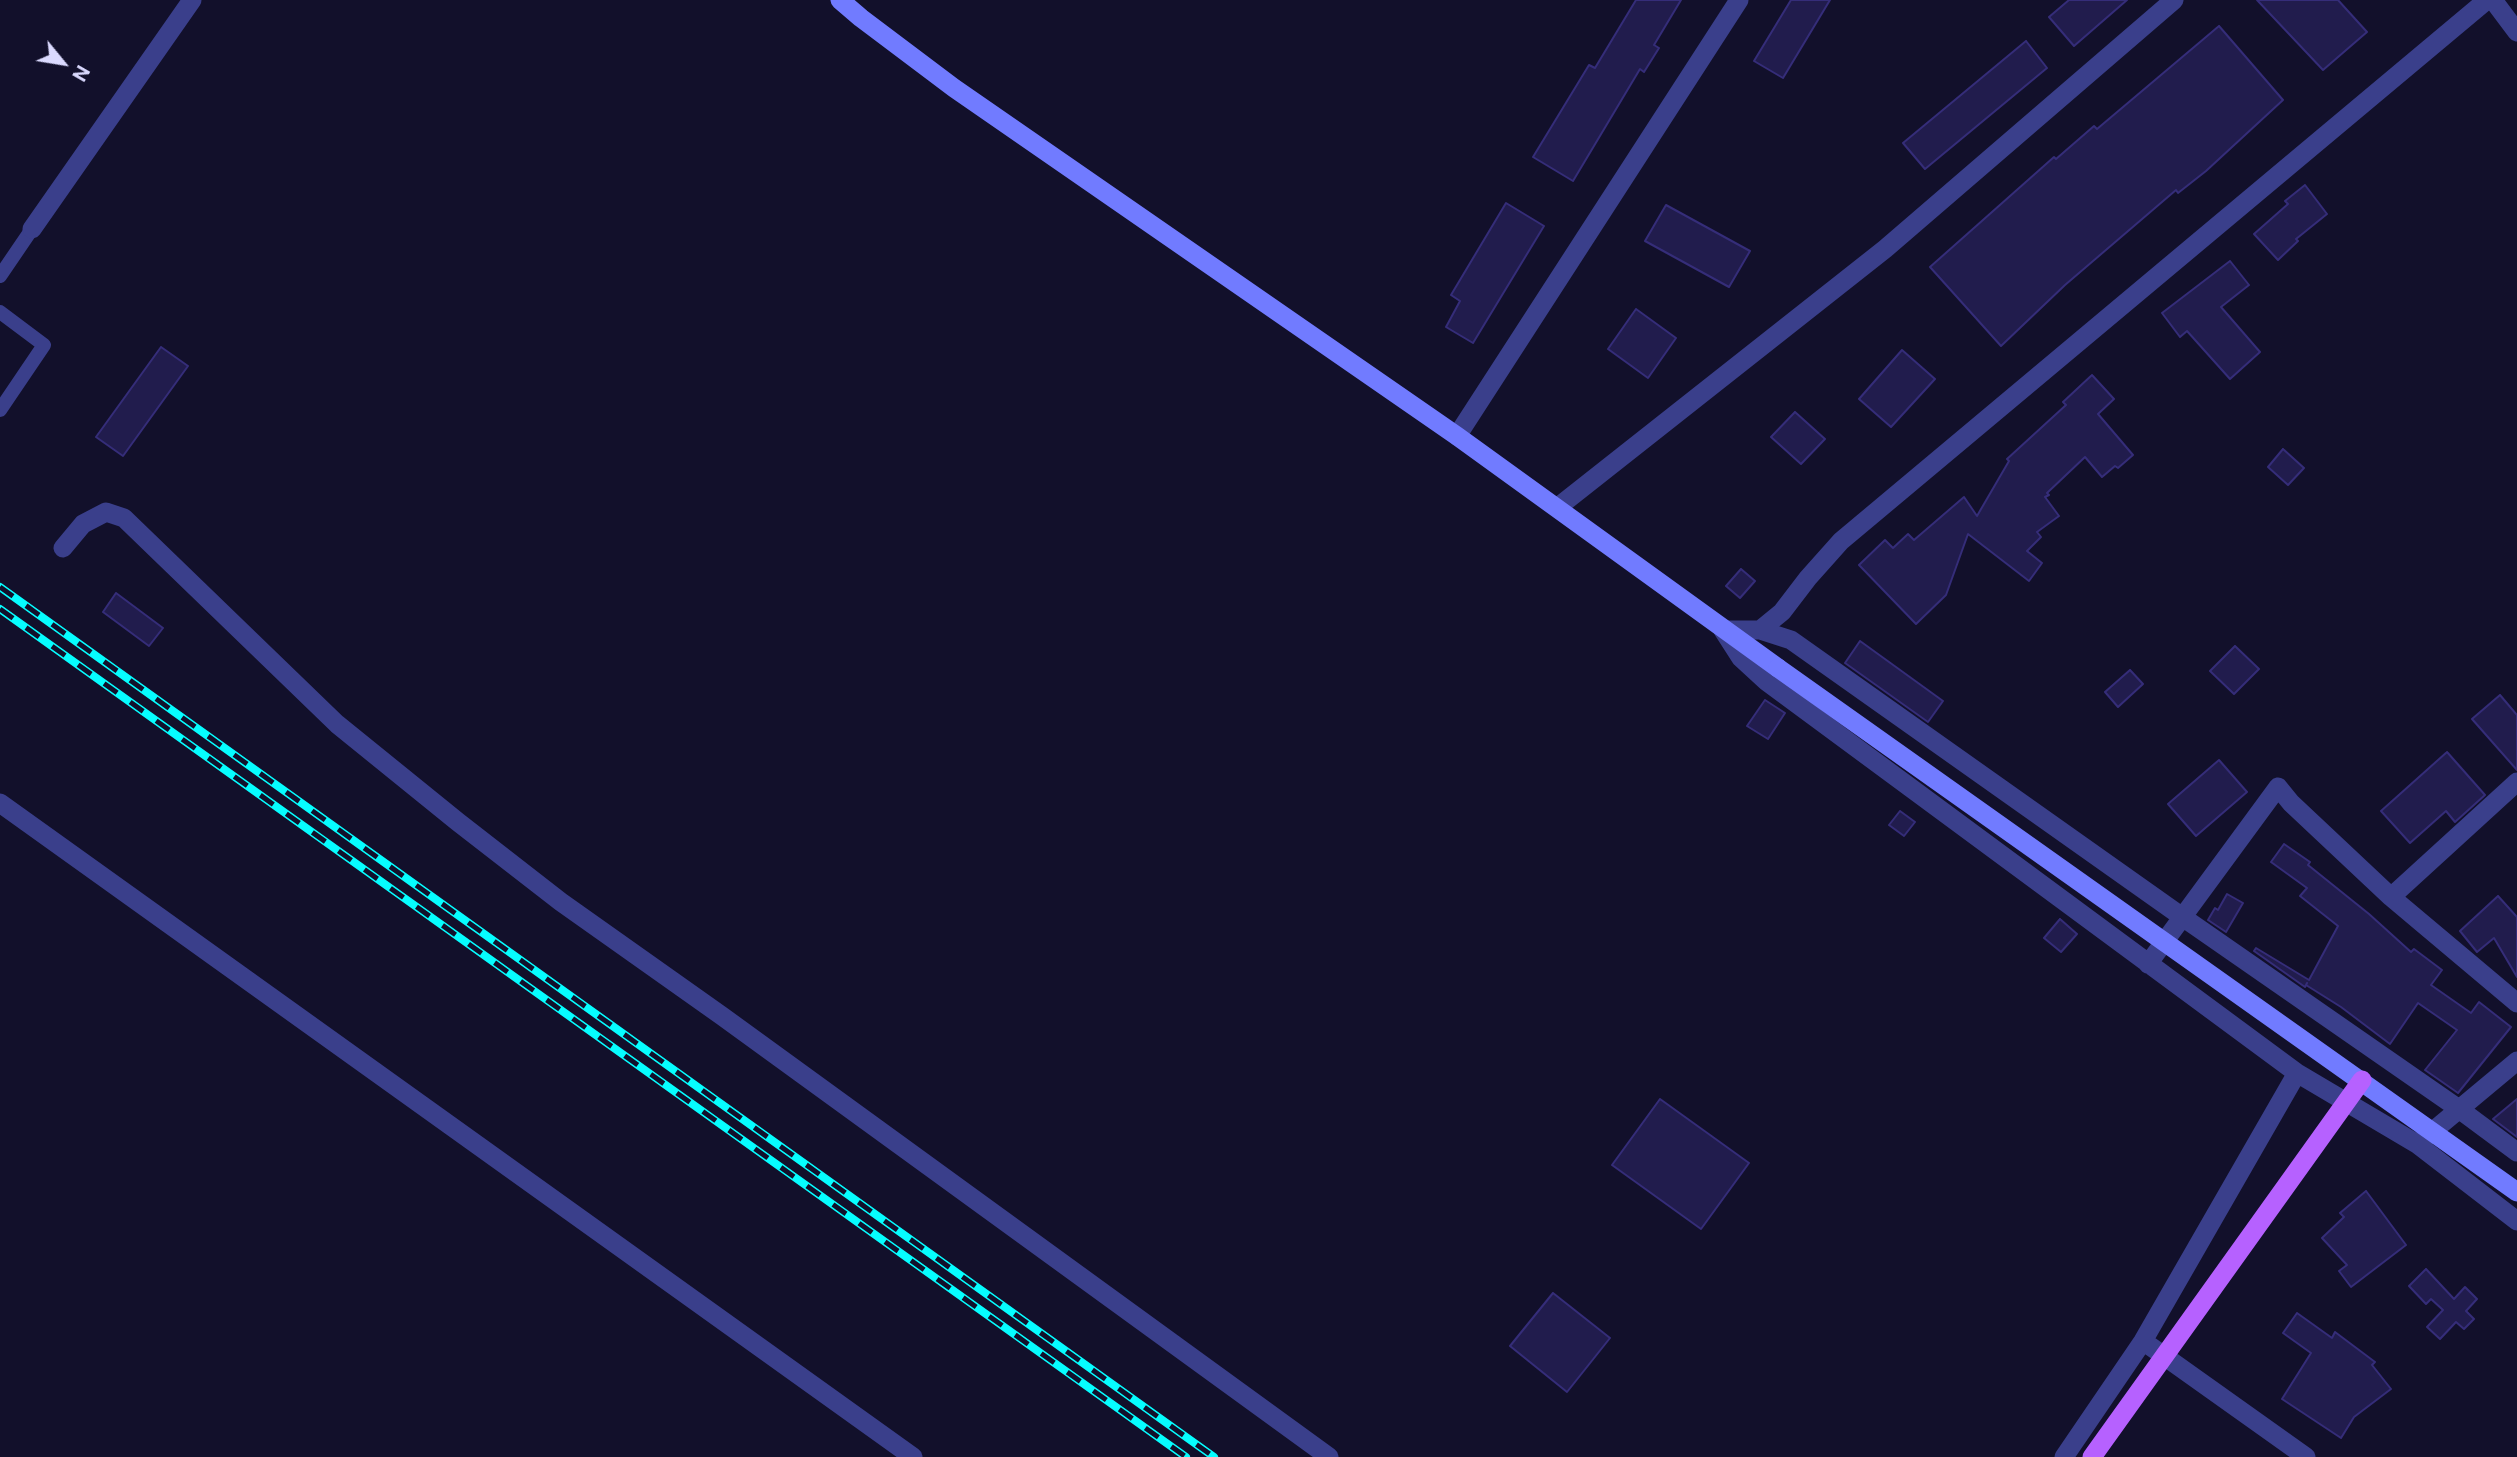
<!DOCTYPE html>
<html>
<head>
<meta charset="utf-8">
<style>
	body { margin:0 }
	#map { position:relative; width:2517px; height:1457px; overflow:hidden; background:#12102b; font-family:"Public Sans",sans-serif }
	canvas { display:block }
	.north { position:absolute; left:28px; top:28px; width:70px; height:70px; -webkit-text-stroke:5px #12102b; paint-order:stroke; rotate:120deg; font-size:19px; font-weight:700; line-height:28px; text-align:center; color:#dbdaff }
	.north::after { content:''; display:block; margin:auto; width:24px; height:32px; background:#dbdaff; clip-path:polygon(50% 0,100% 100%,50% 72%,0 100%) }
</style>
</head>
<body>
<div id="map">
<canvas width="2517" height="1457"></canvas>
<div class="north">N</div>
</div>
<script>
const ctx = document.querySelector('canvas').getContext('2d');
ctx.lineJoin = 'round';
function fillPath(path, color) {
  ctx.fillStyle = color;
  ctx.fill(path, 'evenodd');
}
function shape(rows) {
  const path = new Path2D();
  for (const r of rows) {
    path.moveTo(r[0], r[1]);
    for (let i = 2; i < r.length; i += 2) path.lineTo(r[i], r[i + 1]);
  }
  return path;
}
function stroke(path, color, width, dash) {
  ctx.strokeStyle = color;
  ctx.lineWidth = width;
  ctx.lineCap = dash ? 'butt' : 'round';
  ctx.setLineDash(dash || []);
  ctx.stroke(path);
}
const building = shape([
	[1636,0,1681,0,1654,45,1659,48,1644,72,1640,69,1573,181,1533,157,1589,65,1595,68,1636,0],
	[1791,0,1830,0,1783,78,1754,61,1791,0],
	[2069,0,2127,0,2074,46,2049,17,2069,0],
	[2257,0,2338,0,2367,32,2323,70,2257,0],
	[2219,26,2283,100,2206,171,2178,193,2176,190,2065,285,2001,346,1930,267,2054,157,2056,159,2094,126,2097,129,2219,26],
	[2026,41,2047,68,1925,169,1903,143,2026,41],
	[2305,185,2327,214,2296,239,2298,241,2278,260,2254,234,2288,204,2285,201,2305,185],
	[1506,203,1544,226,1473,343,1446,327,1460,301,1451,295,1506,203],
	[1666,205,1750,251,1729,287,1645,241,1666,205],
	[2230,261,2249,285,2221,307,2260,352,2230,379,2187,331,2180,337,2162,313,2230,261],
	[1636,309,1676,338,1648,378,1608,349,1636,309],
	[161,347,188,366,123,456,96,437,161,347],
	[1902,350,1935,379,1891,427,1859,399,1902,350],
	[2092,375,2114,399,2098,414,2133,455,2118,468,2115,466,2102,477,2085,457,2047,493,2049,495,2045,497,2059,516,2037,532,2041,537,2027,551,2042,563,2029,581,1968,534,1946,595,1916,624,1859,565,1885,540,1893,548,1908,534,1914,540,1964,497,1977,516,2009,461,2007,459,2066,405,2063,402,2092,375],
	[1795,412,1825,439,1801,464,1771,437,1795,412],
	[2283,449,2304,468,2288,485,2268,467,2283,449],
	[1741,569,1755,581,1740,598,1726,586,1741,569],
	[116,593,163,628,149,646,103,612,116,593],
	[1860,641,1943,701,1928,722,1845,663,1860,641],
	[2235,646,2259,669,2234,694,2210,671,2235,646],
	[2130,670,2143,684,2118,707,2105,692,2130,670],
	[2500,695,2517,715,2517,770,2472,719,2500,695],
	[1765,700,1785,713,1768,739,1747,726,1765,700],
	[2447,752,2485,795,2455,822,2446,811,2410,843,2381,811,2447,752],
	[2219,760,2247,792,2196,836,2168,804,2219,760],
	[1900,811,1915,822,1904,836,1889,825,1900,811],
	[2284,844,2310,862,2308,865,2369,914,2411,952,2414,949,2442,970,2431,985,2471,1013,2479,1002,2511,1027,2458,1093,2425,1070,2457,1030,2418,1003,2390,1044,2341,1007,2306,985,2307,983,2305,987,2254,951,2256,948,2309,980,2338,926,2300,896,2307,888,2271,862,2284,844],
	[2227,894,2243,903,2226,932,2208,920,2215,908,2218,910,2227,894],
	[2498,896,2517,917,2517,977,2494,938,2477,952,2460,931,2498,896],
	[2060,919,2077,934,2061,952,2044,938,2060,919],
	[1660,1099,1749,1163,1701,1229,1612,1165,1660,1099],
	[2517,1099,2517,1137,2493,1119,2517,1099],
	[2366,1191,2406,1245,2351,1287,2339,1271,2347,1265,2322,1238,2344,1217,2340,1213,2366,1191],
	[2426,1269,2454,1299,2465,1287,2477,1299,2466,1311,2474,1319,2464,1329,2456,1322,2440,1339,2427,1327,2443,1310,2431,1299,2426,1304,2409,1286,2426,1269],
	[1553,1293,1610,1338,1567,1392,1510,1346,1553,1293],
	[2297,1313,2332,1338,2335,1332,2375,1362,2372,1365,2391,1389,2354,1417,2341,1438,2282,1399,2311,1353,2283,1333,2297,1313]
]);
fillPath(building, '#211c4d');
stroke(building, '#352d79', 2);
stroke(shape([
	[0,276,32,229],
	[0,312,44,345,0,410]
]), '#3a3f8b', 14);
stroke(shape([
	[2493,0,2517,32],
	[32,229,192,0],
	[1457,436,1739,0],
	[1558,507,1885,249,2174,0],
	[63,548,83,524,106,512,124,518,337,724,458,822,561,902,722,1016,1329,1457],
	[1723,630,1760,630,1782,612,1808,578,1841,541,2487,0],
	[1723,630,1741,658,1766,681,2297,1073,2417,1144,2517,1221],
	[1760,630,1791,640,2181,916,2459,1109,2517,1152],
	[0,803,913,1457],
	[2391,897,2517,782],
	[2148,964,2278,787,2291,803,2391,897,2517,1003],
	[2421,1141,2517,1061],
	[2143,1341,2306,1457],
	[2064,1457,2143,1341,2297,1073]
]), '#3a3f8b', 19);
stroke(shape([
	[840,0,861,18,954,88,1457,436,1778,668]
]), '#717bff', 19);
const rail = shape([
	[0,587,1214,1457],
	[0,609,1186,1457]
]);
stroke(rail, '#06fdff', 8);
stroke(rail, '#12102b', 5, [16]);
stroke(shape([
	[1778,668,2517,1192]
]), '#717bff', 19);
stroke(shape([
	[2092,1457,2362,1080]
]), '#b661ff', 19);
</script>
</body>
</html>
